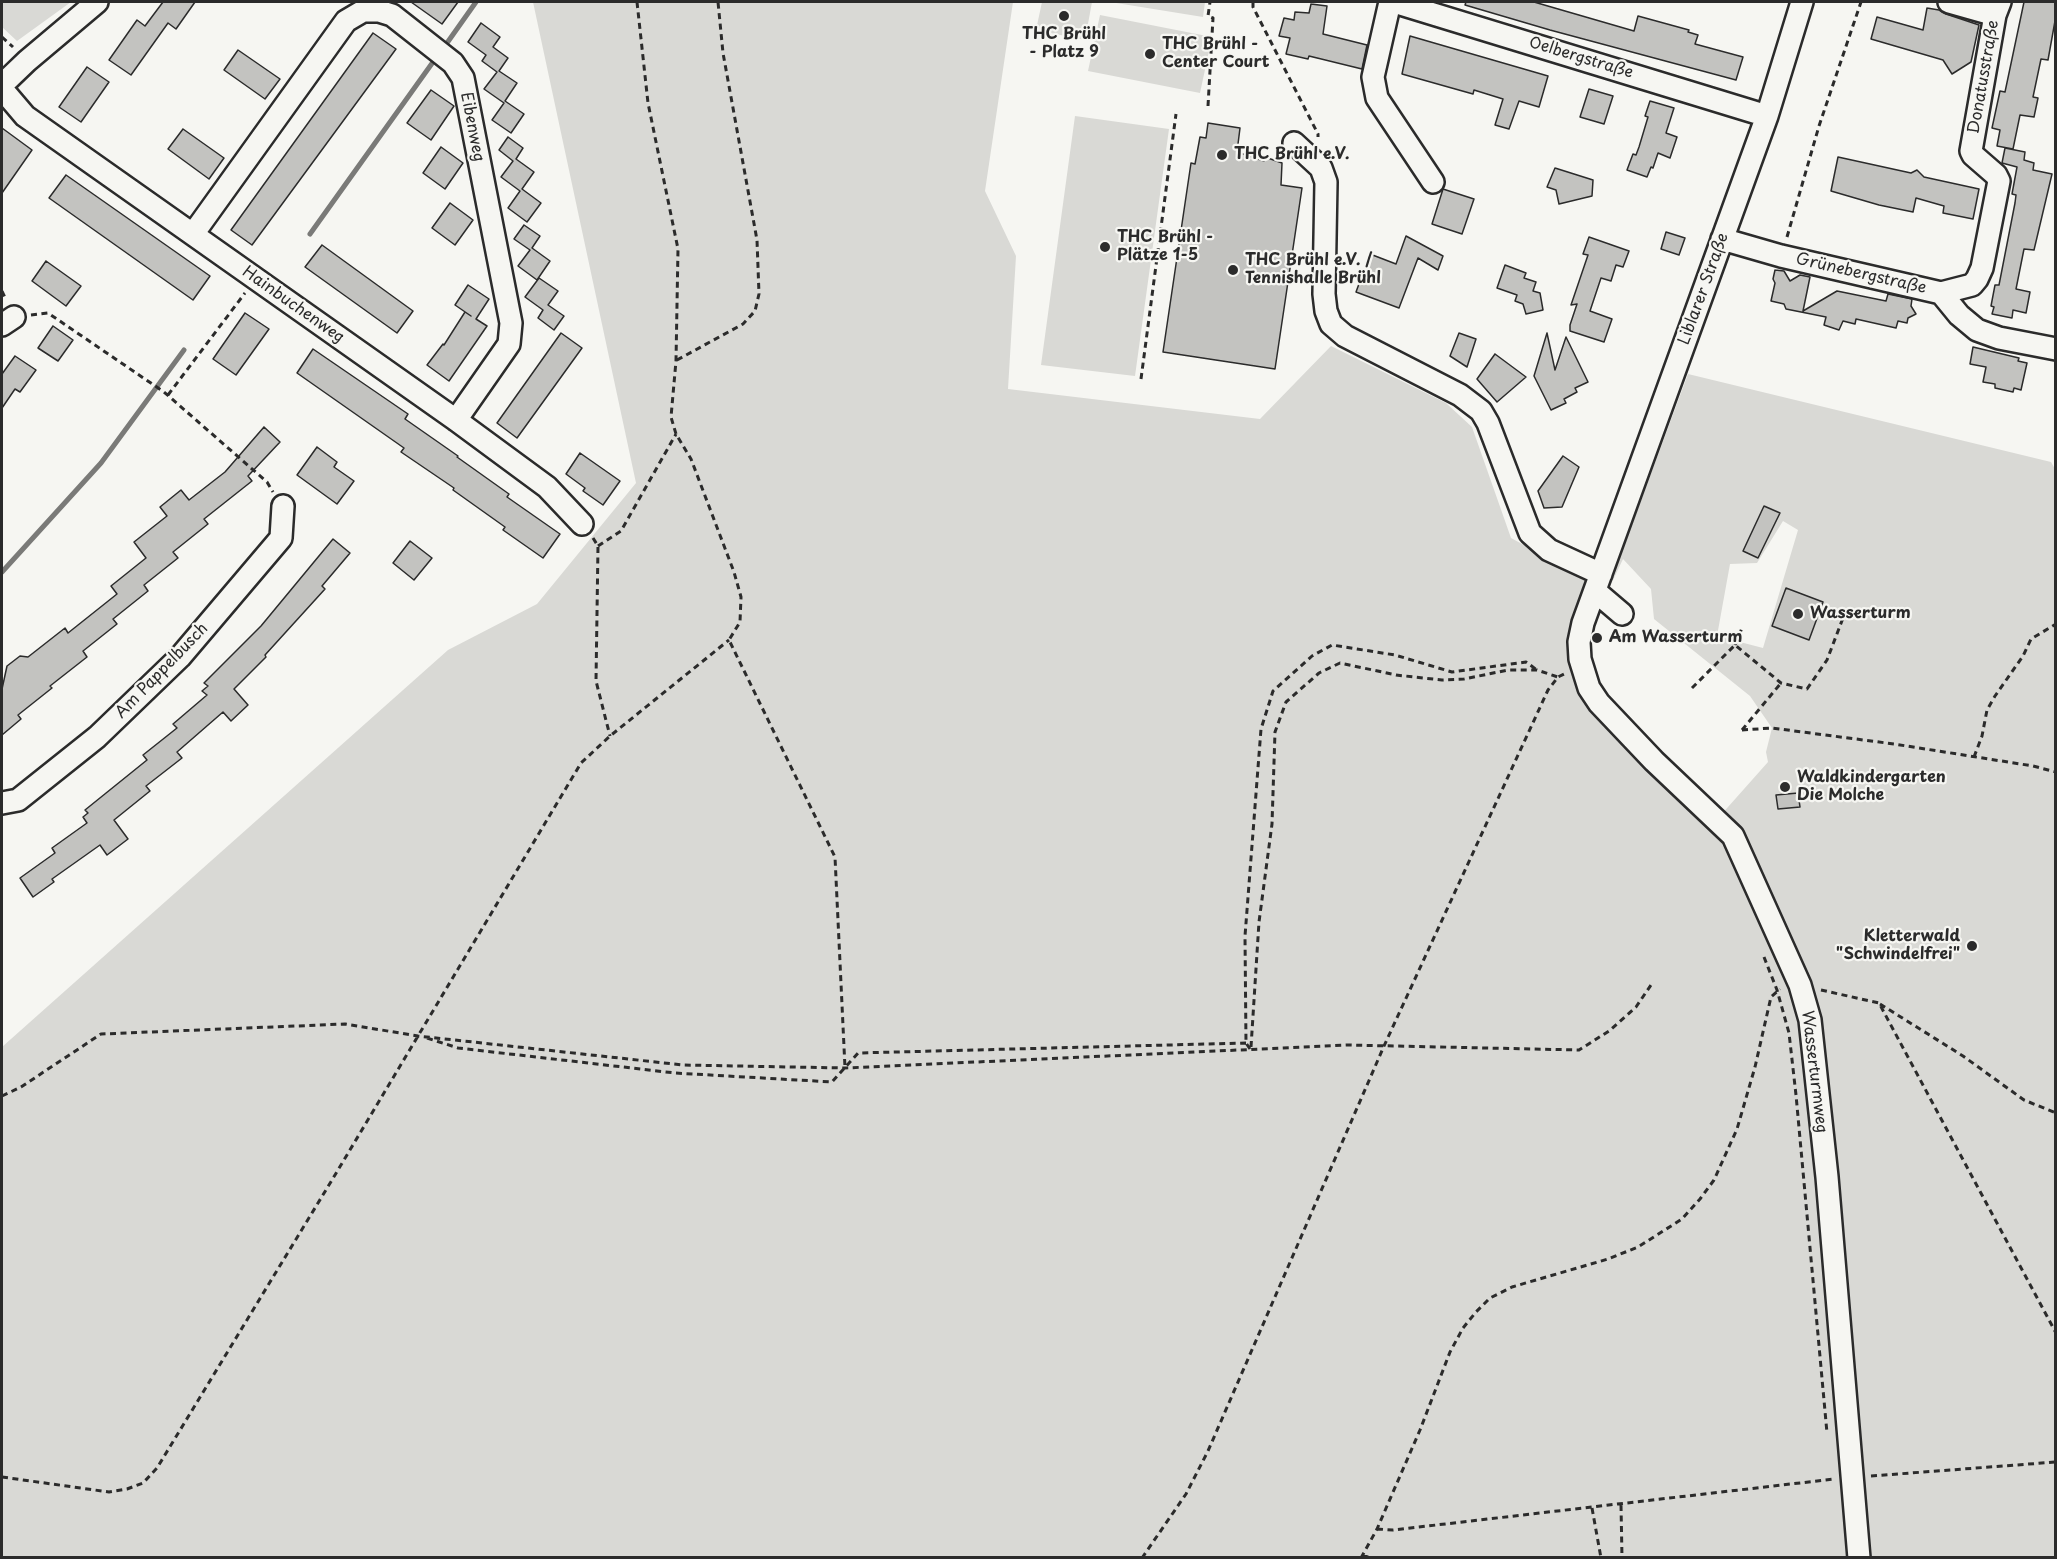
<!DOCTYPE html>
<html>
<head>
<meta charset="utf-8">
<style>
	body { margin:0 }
	#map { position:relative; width:2057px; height:1559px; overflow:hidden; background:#f6f6f2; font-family:"Playpen Sans",sans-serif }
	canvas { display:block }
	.frame { position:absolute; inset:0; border:3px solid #2b2b2b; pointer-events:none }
</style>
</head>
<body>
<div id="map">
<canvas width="2057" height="1559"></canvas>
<div class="frame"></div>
</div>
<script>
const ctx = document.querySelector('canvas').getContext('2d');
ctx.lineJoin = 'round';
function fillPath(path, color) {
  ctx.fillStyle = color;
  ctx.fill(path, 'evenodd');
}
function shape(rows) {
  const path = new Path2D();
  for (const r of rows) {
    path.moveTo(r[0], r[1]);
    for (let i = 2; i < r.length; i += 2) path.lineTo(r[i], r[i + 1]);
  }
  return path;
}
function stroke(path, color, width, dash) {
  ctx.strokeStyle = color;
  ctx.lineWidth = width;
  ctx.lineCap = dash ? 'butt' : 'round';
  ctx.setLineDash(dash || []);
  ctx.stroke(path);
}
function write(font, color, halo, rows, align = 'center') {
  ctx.font = font + ' "Playpen Sans",sans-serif';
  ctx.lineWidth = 4.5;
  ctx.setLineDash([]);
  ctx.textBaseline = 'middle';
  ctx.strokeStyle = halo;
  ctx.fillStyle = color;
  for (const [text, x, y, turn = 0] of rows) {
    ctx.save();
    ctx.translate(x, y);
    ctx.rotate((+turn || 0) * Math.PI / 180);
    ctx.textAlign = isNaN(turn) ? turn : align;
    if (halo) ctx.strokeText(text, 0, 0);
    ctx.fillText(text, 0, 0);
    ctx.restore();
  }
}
fillPath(shape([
	[2,2,71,2,17,41,2,27],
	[533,2,1013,2,985,191,1016,256,1008,389,1260,419,1331,346,1446,403,1472,427,1511,538,1581,576,1606,546,1626,541,1688,374,2051,462,2055,469,2055,1557,2,1557,2,1047,448,650,537,604,636,483],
	[1783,521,1798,530,1763,648,1717,636,1730,564,1757,563],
	[1623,559,1651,589,1654,619,1750,696,1772,728,1766,752,1768,762,1720,816,1593,684,1587,635],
	[1042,2,1092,2,1085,40,1036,30],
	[1110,2,1205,2,1203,17],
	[1100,15,1212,37,1200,93,1088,71],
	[1075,116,1169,129,1135,376,1041,365]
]), '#d9d9d5');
stroke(shape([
	[447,43,476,2],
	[310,234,433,62],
	[2,572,101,463,184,350]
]), '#7a7a78', 5);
const building = shape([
	[163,2,195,2,176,29,168,23,131,75,109,60,137,20,145,26,163,2],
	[411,2,458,2,442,24,411,2],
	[1466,2,1534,2,1634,31,1638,16,1689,30,1688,32,1698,35,1695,44,1743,57,1736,80,1550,30,1465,5,1466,2],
	[2024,2,2055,2,2055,21,2048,60,2041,59,2033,97,2038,98,2034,117,2020,115,2013,149,1997,146,2000,130,1992,128,2000,91,2005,92,2024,2],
	[1311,4,1327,6,1323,34,1367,45,1362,69,1309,56,1308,59,1286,54,1290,38,1279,36,1284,18,1294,20,1295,12,1309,13,1311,4],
	[1927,8,1939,10,1946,14,1979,25,1971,62,1952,74,1943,60,1871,39,1877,17,1923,30,1927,8],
	[481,23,500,37,493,47,508,58,499,71,517,83,505,101,524,114,511,133,492,120,504,103,484,89,497,72,482,61,486,55,468,42,481,23],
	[373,33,396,49,252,245,231,230,373,33],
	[1410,36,1548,76,1539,107,1519,101,1509,129,1495,125,1503,99,1474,90,1473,94,1402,74,1410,36],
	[238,50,280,79,265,99,224,70,238,50],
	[87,67,109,82,81,122,59,107,87,67],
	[1589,89,1613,96,1604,124,1580,117,1589,89],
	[431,90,454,106,431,140,407,123,431,90],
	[1650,101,1674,108,1666,133,1677,137,1670,158,1658,153,1653,168,1651,167,1647,177,1627,170,1633,154,1636,155,1639,147,1648,117,1645,116,1650,101],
	[1208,123,1240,128,1237,152,1264,161,1265,157,1282,163,1281,185,1302,188,1275,369,1163,352,1191,163,1195,164,1200,137,1206,138,1208,123],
	[2,128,32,150,2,193,2,128],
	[183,129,224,158,209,179,168,149,183,129],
	[508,137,523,148,516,159,534,172,522,189,541,203,527,222,508,208,520,191,501,177,513,161,499,150,508,137],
	[441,147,463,163,445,189,423,173,441,147],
	[2005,148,2025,152,2024,160,2034,163,2033,170,2052,174,2034,250,2024,249,2016,289,2030,292,2026,313,2013,310,2012,318,1992,314,1994,307,1991,306,1995,285,1999,285,2015,203,2016,195,2012,194,2017,167,2002,163,2005,148],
	[1838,157,1911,173,1917,170,1924,177,1979,189,1973,219,1943,213,1944,206,1916,198,1913,212,1879,205,1831,191,1838,157],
	[1555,168,1593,180,1592,196,1559,204,1556,190,1547,187,1555,168],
	[66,175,210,276,193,300,49,198,66,175],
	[1443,189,1474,199,1462,234,1432,224,1443,189],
	[450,203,473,220,455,245,432,228,450,203],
	[524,225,540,236,532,248,550,261,537,280,518,266,530,250,514,239,524,225],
	[1666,232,1685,238,1679,255,1661,249,1666,232],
	[1406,236,1443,256,1438,270,1418,258,1399,308,1356,292,1370,254,1396,264,1406,236],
	[1589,237,1629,251,1623,267,1616,265,1611,281,1601,278,1590,311,1612,319,1604,342,1570,331,1570,325,1577,304,1571,305,1588,255,1583,254,1589,237],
	[322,245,413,311,397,333,305,267,322,245],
	[46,261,81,286,66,306,32,281,46,261],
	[1505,265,1526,273,1524,278,1536,282,1533,291,1540,293,1543,310,1526,314,1523,304,1515,301,1517,295,1497,288,1505,265],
	[1775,270,1784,271,1790,281,1800,275,1810,277,1803,311,1837,291,1886,301,1888,294,1912,299,1911,306,1916,314,1908,318,1907,323,1898,321,1896,328,1856,319,1855,324,1843,321,1839,330,1824,325,1826,317,1786,309,1784,304,1771,301,1775,283,1773,279,1775,270],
	[539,278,558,291,548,305,564,316,554,330,538,318,543,310,525,297,539,278],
	[468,285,489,299,476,319,487,326,449,381,427,365,443,344,444,345,465,312,471,316,455,305,468,285],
	[245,313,269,329,236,375,213,359,245,313],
	[53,326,73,340,58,361,38,348,53,326],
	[561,333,582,348,517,438,497,423,561,333],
	[1459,333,1476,339,1467,367,1450,356,1459,333],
	[1547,333,1555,370,1566,337,1588,382,1575,388,1577,392,1564,399,1566,403,1551,410,1534,376,1547,333],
	[1973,347,2019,358,2018,361,2027,363,2021,390,2014,388,2013,392,1995,388,1995,384,1983,382,1986,367,1970,364,1973,347],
	[313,349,408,414,405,419,458,456,457,457,509,494,507,497,560,534,543,558,503,530,505,527,453,490,454,488,401,452,404,448,297,373,313,349],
	[1495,354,1526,377,1497,402,1477,379,1495,354],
	[15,356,36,370,20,392,15,389,2,408,2,374,15,356],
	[264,427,280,442,248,476,252,481,204,519,208,524,173,552,178,558,144,585,148,591,113,619,117,624,83,651,87,657,50,686,52,688,18,715,21,719,2,735,2,689,7,666,20,656,28,657,65,628,68,633,117,594,111,586,146,558,134,542,167,516,160,507,181,490,189,500,225,472,264,427],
	[317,447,337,462,334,467,354,481,337,504,297,475,317,447],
	[580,453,620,481,603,505,583,491,585,488,566,474,580,453],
	[1563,456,1579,467,1562,507,1544,508,1538,491,1563,456],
	[1764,506,1780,513,1758,558,1743,551,1764,506],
	[333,539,350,553,322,586,325,589,265,655,266,657,234,689,248,705,231,721,223,712,177,752,182,758,146,786,150,791,114,820,128,839,107,855,100,845,52,879,54,882,33,897,20,878,55,853,52,848,87,823,83,817,88,813,85,810,147,760,143,755,177,728,173,724,207,695,202,691,208,686,204,683,261,626,333,539],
	[410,541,432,558,414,580,393,563,410,541],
	[1786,588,1823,602,1809,640,1772,626,1786,588],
	[1798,793,1800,807,1778,809,1776,795,1798,793]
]);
fillPath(building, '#c3c3c0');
stroke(building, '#2b2b2b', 1.5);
const minor = shape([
	[1390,2,1373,77,1377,98,1433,182],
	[1394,2,1767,116],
	[1802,2,1767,116,1583,623,1579,642,1580,659,1589,688,1599,703,1654,761,1733,836,1800,985,1810,1020,1827,1177,1859,1558],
	[1949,2,1995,15],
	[2,85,27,61,97,2],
	[2,89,25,116,456,420,547,487,582,524],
	[1294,143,1321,168,1326,182,1324,294,1326,311,1331,324,1345,336,1460,395,1481,411,1488,423,1530,533,1549,550,1601,574],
	[193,234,346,21,363,11,379,11,392,15,453,63,463,78,511,323,509,344,456,420],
	[1722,239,1781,256,1941,293,1959,315,1977,330,1999,338,2056,349],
	[1941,293,1972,285,1977,279,1982,268,1999,181,1996,175,1973,155,1971,151,1995,15,2000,2],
	[2,325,14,317],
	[1595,591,1622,614],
	[2,803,18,800,97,737,180,657,281,538,283,506]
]);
stroke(minor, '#2b2b2b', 26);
stroke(shape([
	[637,2,648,103,678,249,676,361,671,417,676,434,691,459,734,572,741,597,740,622,729,640,835,857,845,1068],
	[1253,2,1253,7,1318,134,1318,137],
	[2,37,13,47],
	[1208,106,1213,18,1208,16,1210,2],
	[1787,237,1819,126,1861,2],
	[2,291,6,300],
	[31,315,48,313,164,392,267,482,273,492],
	[677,360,743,324,755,311,759,294,757,240,723,53,718,2],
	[1141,379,1176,114],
	[168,395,245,293],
	[593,538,598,546,596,681,610,736],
	[598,546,621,531,676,434],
	[1735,645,1742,628],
	[1692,688,1735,645,1781,683,1807,689,1827,660,1843,618],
	[1742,730,1772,728,1894,744,2033,766,2056,772],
	[1742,730,1781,683],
	[1974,757,1982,736,1987,710,1995,696,2023,656,2031,639,2056,624],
	[1764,957,1777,990,1789,1033,1796,1095,1827,1433],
	[1821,990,1879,1003,2056,1333],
	[1880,1004,1963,1056,2024,1100,2056,1113],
	[427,1038,458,1048,675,1073,832,1082,858,1053,1246,1043],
	[1251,1047,1259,922,1272,824,1275,732,1286,702,1319,673,1340,663,1396,675,1442,680,1464,679,1508,670,1537,670,1558,677],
	[1250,1049,1246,1043,1245,936,1261,729,1273,691,1312,656,1332,645,1395,655,1452,672,1526,662,1537,670],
	[2,1096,21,1087,101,1034,345,1024,418,1036,683,1065,845,1068,1348,1045,1579,1050,1609,1031,1636,1007,1653,982],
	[1871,1476,2056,1462],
	[2,1477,109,1492,127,1489,143,1483,157,1468,332,1180,581,763,610,736,729,640],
	[1621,1505,1622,1558],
	[1592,1508,1601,1558],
	[1377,1529,1393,1530,1834,1479],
	[1363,1555,1370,1558],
	[1142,1558,1186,1494,1208,1451,1384,1046,1548,690,1558,677,1564,674],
	[1361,1558,1377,1529,1420,1430,1450,1352,1463,1328,1476,1312,1490,1298,1512,1287,1608,1259,1638,1247,1682,1219,1700,1199,1714,1180,1737,1129,1755,1067,1771,997,1780,989]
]), '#2b2b2b', 3, [6, 4.5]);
stroke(minor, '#f6f6f2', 21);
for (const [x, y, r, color] of [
	[1064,16,6,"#2b2b2b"],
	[1150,54,6,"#2b2b2b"],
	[1222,155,6,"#2b2b2b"],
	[1105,247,6,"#2b2b2b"],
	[1233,270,6,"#2b2b2b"],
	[1798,614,6,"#2b2b2b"],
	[1597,638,6,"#2b2b2b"],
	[1785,787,6,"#2b2b2b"],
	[1972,946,6,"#2b2b2b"]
]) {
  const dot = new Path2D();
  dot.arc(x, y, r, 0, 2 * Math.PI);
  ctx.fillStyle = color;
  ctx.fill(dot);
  stroke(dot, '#f6f6f2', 2);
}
write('bold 16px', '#2b2b2b', '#f6f6f2', [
	["THC Brühl",1064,35,"center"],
	["- Platz 9",1064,53,"center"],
	["THC Brühl -",1162,45],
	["Center Court",1162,63],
	["THC Brühl e.V.",1234,155],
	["THC Brühl -",1117,238],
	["Plätze 1-5",1117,256],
	["THC Brühl e.V. /",1245,261],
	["Tennishalle Brühl",1245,279],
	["Wasserturm",1810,614],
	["Am Wasserturm",1609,638],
	["Waldkindergarten",1797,778],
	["Die Molche",1797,796],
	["Kletterwald",1960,937,"right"],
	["\"Schwindelfrei\"",1960,955,"right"]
], 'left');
write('16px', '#2b2b2b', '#f6f6f2', [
	["Oelbergstraße",1581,58,17],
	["Donatusstraße",1984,77,-80],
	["Eibenweg",472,127,79],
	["Grünebergstraße",1861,274,13],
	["Liblarer Straße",1704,289,-70],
	["Hainbuchenweg",293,305,35],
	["Am Pappelbusch",162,671,-46],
	["Wasserturmweg",1814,1072,83]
]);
</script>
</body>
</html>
